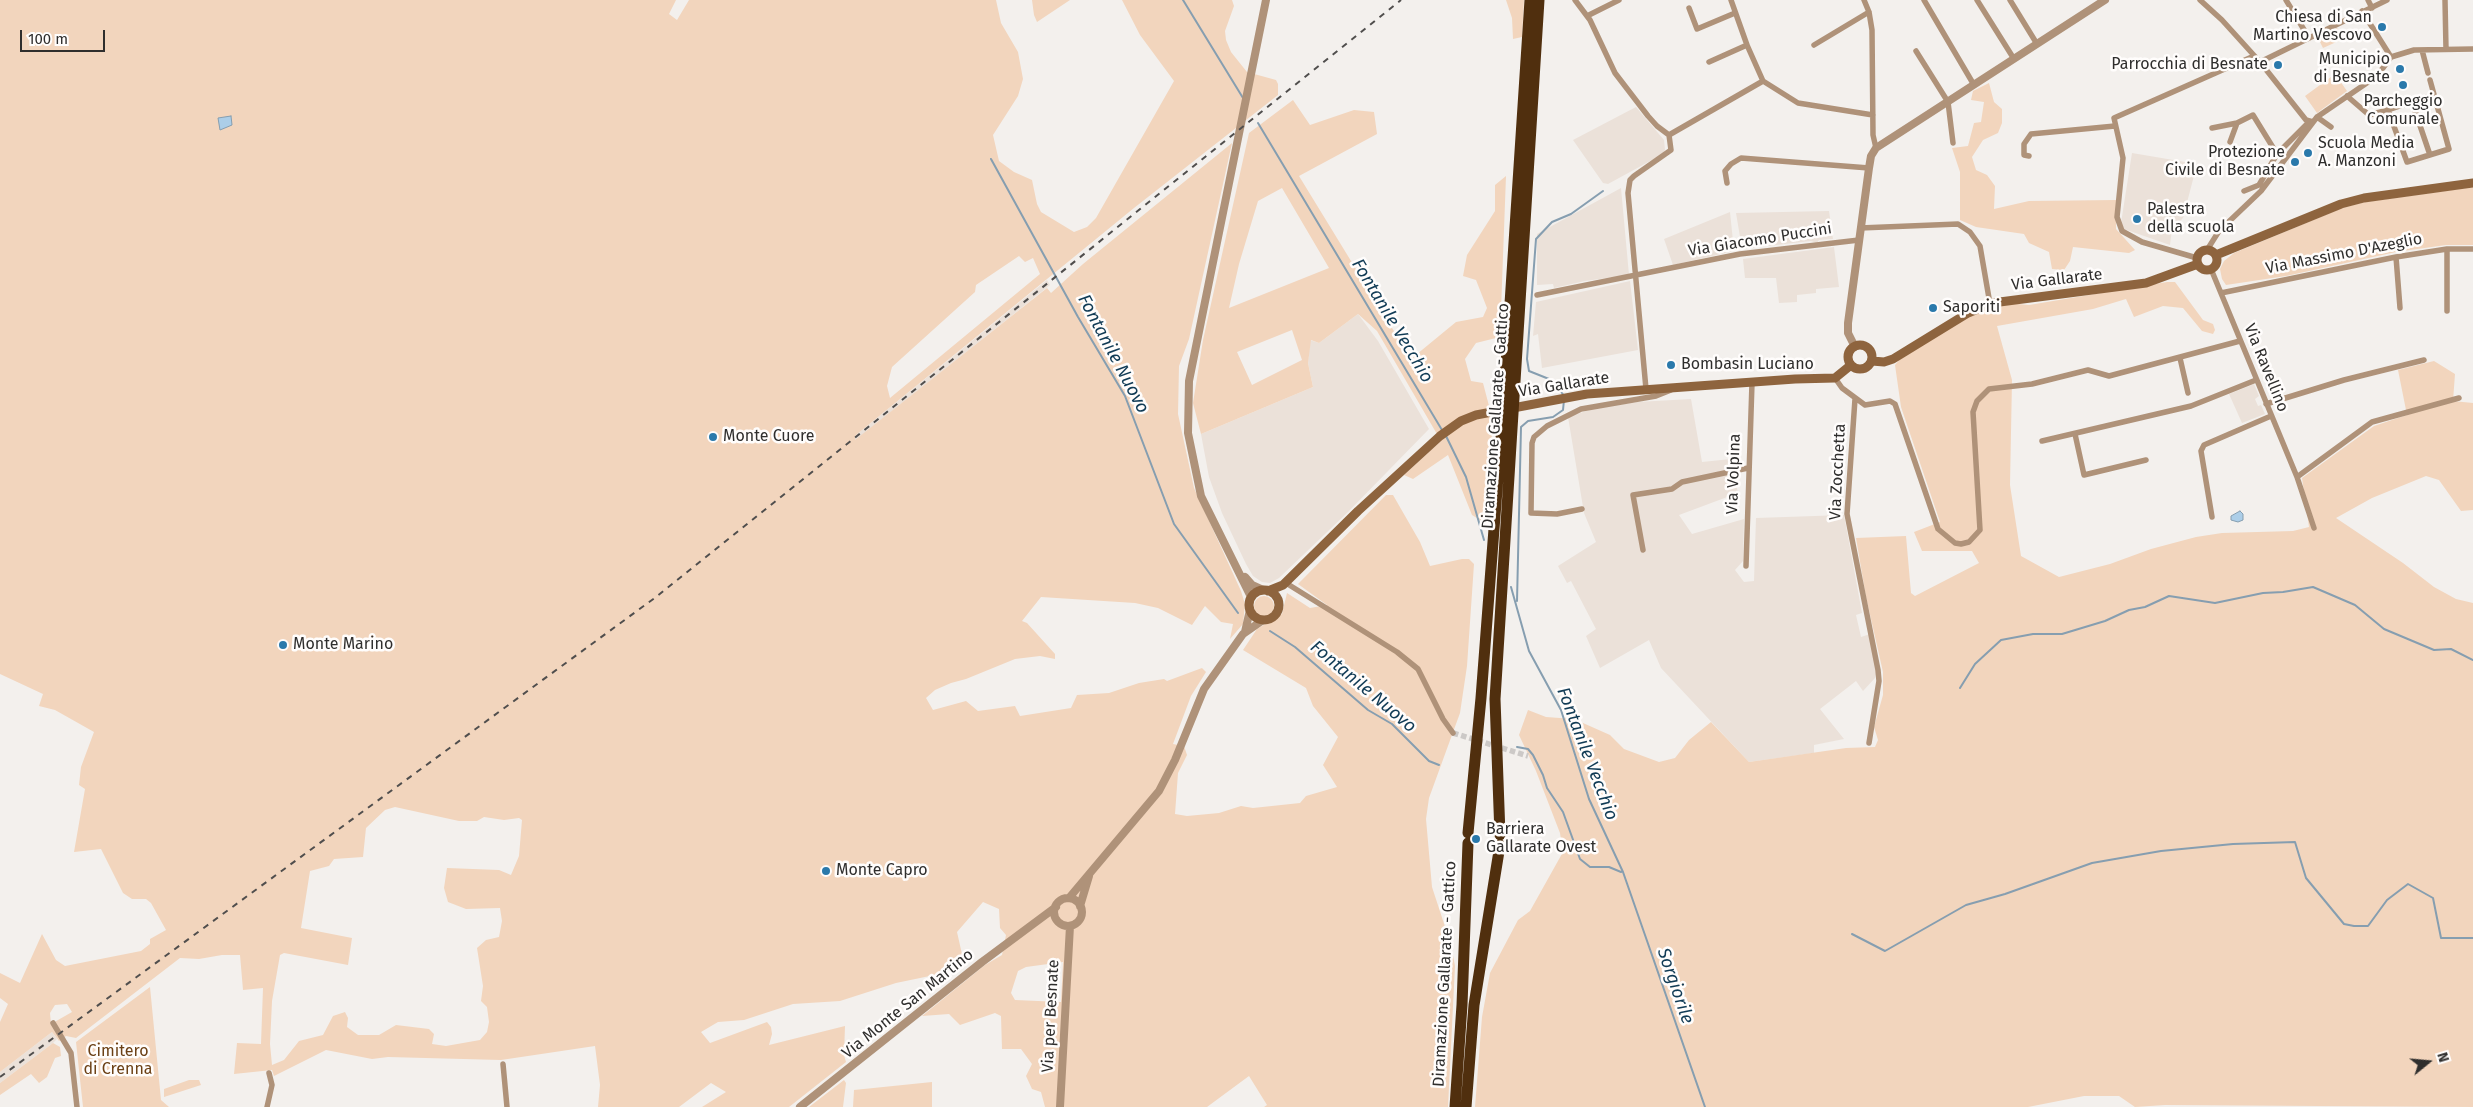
<!DOCTYPE html>
<html>
<head>
<meta charset="utf-8">
<style>
	body { margin:0 }
	#map { position:relative; width:2473px; height:1107px; overflow:hidden; background:#f3f0ed; font-family:"Fira Sans",sans-serif }
	canvas { display:block }
	.north { position:absolute; left:2403px; top:1037px; width:50px; height:50px; -webkit-text-stroke:4px #fffdfc; paint-order:stroke; rotate:73deg; font-size:14px; font-weight:700; line-height:20px; text-align:center; color:#2f2e2d }
	.north::after { content:''; display:block; margin:auto; width:18px; height:22px; background:#2f2e2d; clip-path:polygon(50% 0,100% 100%,50% 72%,0 100%) }
	.scale { position:absolute; left:20px; top:30px; width:85px; height:22px; box-sizing:border-box; border:2px solid #2f2e2d; border-top:0; padding-left:6px; font-size:15px; line-height:18px; white-space:nowrap; color:#2f2e2d; -webkit-text-stroke:4px #fffdfc; paint-order:stroke }
</style>
</head>
<body>
<div id="map">
<canvas width="2473" height="1107"></canvas>
<div class="north">N</div>
<div class="scale">100 m</div>
</div>
<script>
const ctx = document.querySelector('canvas').getContext('2d');
ctx.lineJoin = 'round';
function fillPath(path, color) {
  ctx.fillStyle = color;
  ctx.fill(path, 'evenodd');
}
function shape(rows) {
  const path = new Path2D();
  for (const r of rows) {
    if (r.length === 3) {
      path.moveTo(r[0] + r[2], r[1]);
      path.arc(r[0], r[1], r[2], 0, 2 * Math.PI);
      continue;
    }
    path.moveTo(r[0], r[1]);
    for (let i = 2; i < r.length; i += 2) path.lineTo(r[i], r[i + 1]);
  }
  return path;
}
function stroke(path, color, width, dash) {
  ctx.strokeStyle = color;
  ctx.lineWidth = width;
  ctx.lineCap = dash ? 'butt' : 'round';
  ctx.setLineDash(dash || []);
  ctx.stroke(path);
}
function write(font, color, halo, rows, align = 'center') {
  ctx.font = font + ' "Fira Sans",sans-serif';
  ctx.lineWidth = 5;
  ctx.setLineDash([]);
  ctx.textBaseline = 'middle';
  ctx.strokeStyle = halo;
  ctx.fillStyle = color;
  for (const [text, x, y, turn = 0] of rows) {
    ctx.save();
    ctx.translate(x, y);
    ctx.rotate((+turn || 0) * Math.PI / 180);
    ctx.textAlign = isNaN(turn) ? turn : align;
    if (halo) ctx.strokeText(text, 0, 0);
    ctx.fillText(text, 0, 0);
    ctx.restore();
  }
}
fillPath(shape([
	[1636,107,1664,140,1665,150,1663,154,1608,184,1603,183,1573,140],
	[2132,153,2197,164,2183,218,2172,229,2170,245,2124,229,2121,223],
	[1621,188,1629,275,1585,281,1554,288,1553,284,1537,285,1537,234],
	[1829,211,1833,239,1819,240,1817,243,1811,241,1742,249,1736,213],
	[1730,212,1734,251,1673,265,1664,239],
	[1834,247,1839,287,1816,289,1816,293,1797,295,1797,302,1779,303,1776,278,1745,278,1743,259],
	[1047,280,1050,285,855,441,856,435],
	[1630,281,1638,350,1542,368,1538,334,1533,336,1536,302],
	[1358,314,1378,341,1429,429,1348,512,1279,578,1270,583,1262,582,1253,576,1246,564,1222,513,1209,477,1201,434,1313,387,1308,363,1310,340,1319,343],
	[2254,384,2259,396,2255,399,2258,406,2261,405,2265,414,2242,423,2229,394],
	[1691,399,1702,462,1731,459,1738,493,1679,515,1692,534,1744,519,1743,561,1735,570,1744,582,1754,581,1756,518,1844,515,1862,613,1856,615,1861,637,1870,634,1877,671,1875,678,1863,691,1856,681,1820,709,1844,739,1814,745,1814,753,1749,762,1661,668,1649,640,1600,668,1586,636,1596,629,1571,581,1567,583,1558,566,1596,542,1584,513,1568,417,1592,409,1637,402],
	[52,1032,57,1039,53,1043,0,1083,0,1072]
]), '#ebe1d9');
fillPath(shape([
	[0,0,676,0,669,14,677,20,689,0,996,0,1001,23,1018,52,1023,79,1018,96,993,135,999,161,1014,172,1032,180,1037,204,1041,212,1074,232,1087,227,1096,218,1174,81,1140,35,1122,0,1232,0,1234,6,1225,31,1226,40,1231,52,1247,72,1276,80,1278,84,1278,95,1134,208,856,435,855,440,1047,288,1051,293,1083,264,1232,143,1189,339,1179,366,1178,414,1194,488,1241,591,1245,604,1243,624,1230,639,1233,624,1221,622,1205,606,1192,625,1158,608,1135,603,1041,597,1022,621,1027,623,1055,654,1055,659,1040,656,1015,659,966,679,951,683,935,690,926,698,933,710,966,701,978,711,1015,706,1020,716,1071,708,1077,695,1109,693,1139,683,1164,679,1167,681,1202,668,1206,672,1191,696,1173,744,1184,746,1187,755,1178,773,1175,814,1187,816,1219,813,1241,806,1253,808,1300,803,1306,796,1337,787,1323,765,1338,737,1313,706,1306,688,1243,650,1257,629,1282,614,1287,593,1310,608,1327,605,1298,584,1386,495,1393,495,1420,542,1430,566,1462,559,1469,559,1474,564,1467,666,1460,713,1429,798,1426,819,1432,887,1451,945,1455,966,1448,1107,1264,1107,1267,1105,1249,1076,1207,1107,1045,1107,1041,1092,1032,1089,1026,1076,1032,1064,1021,1049,1002,1049,1001,1016,995,1013,960,1025,949,1014,922,1016,985,965,1002,955,1006,935,1000,928,999,909,983,902,957,932,964,963,949,972,896,983,840,1001,793,1004,744,1020,718,1022,701,1032,710,1043,767,1022,771,1027,772,1034,769,1045,845,1026,844,1055,846,1062,789,1107,702,1107,726,1092,711,1083,679,1107,598,1107,600,1085,595,1046,501,1060,388,1057,372,1059,326,1050,274,1076,272,1070,234,1074,237,1043,261,1044,263,988,243,990,240,955,222,955,199,959,180,958,76,1038,66,1036,59,1041,52,1032,0,1072,0,1022,8,1004,0,998,0,973,20,983,42,934,56,960,65,966,141,951,150,944,150,939,166,930,151,903,146,899,132,899,123,893,101,849,74,852,85,789,79,785,81,767,94,732,55,710,39,706,43,694,0,674],
	[1019,256,1025,262,1033,258,1040,274,890,398,887,386,892,367,975,292,976,285],
	[395,807,459,821,477,821,484,817,504,820,519,818,522,820,519,856,511,875,499,870,447,868,444,888,448,902,466,909,500,908,502,921,499,937,486,940,477,948,483,986,481,1001,487,1007,489,1022,487,1032,480,1040,446,1046,432,1044,434,1034,429,1029,396,1025,379,1035,358,1035,347,1027,348,1018,345,1012,333,1016,323,1035,299,1041,284,1060,272,1065,270,1044,272,1001,280,955,284,953,348,965,352,938,301,928,310,871,329,866,334,859,363,857,366,828,385,810],
	[1063,962,1061,1002,1015,1000,1011,993,1018,971,1026,967],
	[67,1004,72,1012,51,1024,50,1013,55,1005],
	[1032,0,1070,0,1037,22,1034,15],
	[1506,0,1524,0,1522,37,1513,39,1512,18],
	[2337,28,2343,39,2323,48,2318,38],
	[2335,74,2347,91,2317,113,2305,96],
	[1989,83,1994,102,2002,109,2002,123,1998,133,1983,140,1972,157,1976,170,1987,175,1995,186,1994,209,2029,201,2116,200,2116,229,2135,250,2129,253,2073,247,2070,261,2064,270,2052,269,2049,252,2029,243,2024,234,1976,227,1960,220,1960,172,1952,148,1968,146,1974,123,1981,122,1984,102,1971,100,1973,91],
	[1293,100,1310,125,1354,110,1374,112,1377,134,1299,176,1411,359,1456,322,1483,317,1487,308,1476,280,1463,276,1467,255,1495,211,1495,185,1506,176,1500,337,1476,343,1465,359,1471,381,1483,383,1493,421,1485,523,1472,515,1448,455,1413,479,1404,475,1441,441,1377,331,1358,314,1319,343,1311,340,1308,363,1313,387,1201,434,1193,403,1203,340,1249,133],
	[1282,188,1329,268,1229,308,1239,264,1258,201],
	[1292,330,1302,360,1252,385,1237,352],
	[2473,187,2473,245,2446,245,2396,252,2286,276,2226,285,2222,279,2220,269,2224,261,2234,253,2342,208,2365,202],
	[2167,282,2175,282,2203,320,2213,324,2215,330,2213,334,2202,331,2183,308,2163,306,2134,317,2126,299,2093,309,1997,326,2012,380,2010,485,2021,556,2059,577,2110,564,2151,549,2196,537,2222,533,2293,531,2309,527,2302,478,2374,426,2407,415,2398,370,2434,361,2455,374,2453,401,2473,403,2473,510,2461,511,2439,480,2426,476,2372,498,2336,518,2403,563,2434,587,2456,599,2473,603,2473,1107,2165,1105,2135,1107,2119,1096,2084,1096,2028,1107,1475,1107,1482,1017,1490,973,1518,920,1530,911,1563,852,1560,833,1536,771,1519,735,1528,710,1546,717,1574,719,1610,735,1624,749,1659,762,1675,758,1689,740,1711,722,1749,762,1846,748,1875,747,1878,740,1874,727,1883,695,1883,672,1866,597,1856,538,1906,536,1911,593,1915,596,1979,563,1972,551,1922,551,1914,532,1940,522,1901,407,1895,365,1901,358,1970,315,2007,303,2029,305],
	[1264,606,10],
	[150,987,161,1100,169,1107,83,1107,76,1042],
	[53,1043,60,1047,61,1056,55,1058,47,1077,39,1083,31,1074,0,1095,0,1083],
	[189,1080,199,1080,201,1085,164,1097,164,1089],
	[844,1080,846,1083,843,1107,809,1107],
	[932,1082,932,1107,853,1107,854,1090]
]), '#f2d5bd');
const water = shape([
	[231,116,232,125,220,130,218,118,231,116],
	[2240,511,2243,514,2243,520,2238,522,2231,520,2231,516,2240,511]
]);
fillPath(water, '#accee8');
stroke(water, '#869eb0', 1);
stroke(shape([
	[1183,0,1243,98],
	[1258,123,1442,430],
	[991,159,1078,317,1125,396,1174,524,1238,613],
	[1564,396,1554,381,1529,371,1527,359,1536,239,1552,222,1571,214,1603,191],
	[1446,436,1466,477,1484,540],
	[1511,587,1529,651,1561,710,1589,799,1623,872,1705,1107],
	[1517,601,1521,427,1528,421,1553,417,1563,410,1564,400],
	[1270,631,1295,647,1368,710,1392,724,1429,761,1439,765],
	[1960,688,1975,664,2001,640,2033,634,2062,634,2105,621,2129,610,2145,607,2169,596,2215,603,2263,593,2283,592,2313,587,2355,605,2384,629,2434,650,2451,649,2473,660],
	[1517,747,1528,749,1533,755,1543,775,1547,788,1563,812,1580,859,1590,867,1609,867,1621,872],
	[1852,934,1885,951,1966,905,2005,894,2092,863,2161,851,2233,844,2295,842,2306,878,2344,924,2354,926,2368,926,2387,900,2408,884,2433,898,2441,938,2473,938]
]), '#869eb0', 2);
stroke(shape([
	[1453,733,1528,756]
]), '#ccc9c7', 5.5, [5.5, 3]);
stroke(shape([
	[1575,0,1590,20,1615,73,1648,116,1657,126,1669,135],
	[1731,0,1747,45],
	[1864,0,1869,12,1872,30,1873,135,1876,148],
	[1924,0,1974,85],
	[1977,0,2014,59],
	[2010,0,2037,44],
	[2200,0,2222,20,2260,62,2306,120,2313,122],
	[2286,0,2309,38],
	[2368,0,2372,8],
	[2445,0,2446,49],
	[1689,8,1697,29,1735,13],
	[2362,11,2391,57],
	[1587,16,1619,0],
	[1814,45,1869,12],
	[2422,50,2428,73],
	[1916,51,1948,102,1953,143],
	[2391,57,2414,50,2473,49],
	[1709,62,1747,45,1763,81],
	[2260,62,2387,0],
	[1763,81,1798,103,1873,115],
	[2347,96,2369,115,2388,110,2407,162,2449,149,2430,80],
	[2412,102,2430,155],
	[2388,110,2433,95],
	[2317,117,2331,127],
	[2212,128,2237,123,2253,115,2277,154],
	[1669,135,1763,81],
	[2230,142,2237,123],
	[2029,156,2024,155,2024,144,2031,134,2115,126],
	[1727,183,1725,171,1731,164,1741,158,1869,168],
	[2244,191,2259,185,2277,154,2307,124,2311,124],
	[1860,228,1958,224,1970,232,1980,246,1990,304],
	[2447,249,2447,311],
	[2207,250,2219,231,2261,191,2317,117,2377,76,2391,57],
	[2396,257,2400,308],
	[2197,258,2142,242,2122,231,2117,217,2123,158,2114,118,2254,56],
	[2211,269,2297,477,2314,528],
	[2221,293,2396,257,2447,249,2473,249],
	[1537,295,1740,254,1859,240],
	[2180,358,2188,393],
	[1835,378,1842,388,1865,405,1890,401,1895,404,1938,529,1955,543,1961,544,1969,542,1980,530,1973,412,1977,401,1989,389,2032,384,2088,370,2109,376,2240,341],
	[1646,389,1628,193,1630,180,1634,176,1671,150,1669,135],
	[1855,399,1847,514,1878,670,1879,681,1869,743],
	[2266,404,2344,380,2424,360],
	[2075,434,2084,475,2146,460],
	[2042,441,2191,406,2256,380],
	[2297,477,2372,422,2459,398],
	[1582,509,1557,514,1531,513,1532,443,1534,437,1547,426,1581,409,1656,396,1671,390],
	[2212,517,2201,451,2204,445,2271,416],
	[1643,550,1633,495,1672,489,1682,482,1748,468],
	[1746,566,1752,383],
	[1286,583,1397,652,1418,669,1443,719,1453,733],
	[53,1023,71,1053,77,1107],
	[503,1064,507,1107],
	[267,1107,272,1085,269,1073]
]), '#af9279', 5.5);
stroke(shape([
	[1855,347,1848,333,1848,323,1869,168,1871,156,1876,148,2105,0],
	[1245,577,1252,585,1263,590],
	[1251,597,1201,496,1188,433,1189,381,1266,0],
	[1245,632,1250,610],
	[1069,898,1159,791,1175,760,1204,689,1243,634,1263,620],
	[1068,912,14],
	[1080,906,1089,876],
	[800,1107,982,962,1056,907],
	[1060,1107,1070,926]
]), '#af9279', 8);
stroke(shape([
	[2207,260,10],
	[2216,255,2341,204,2364,198,2473,183],
	[1860,357,12],
	[1872,361,1884,362,1893,359,1968,313,1992,303,2146,283,2198,264],
	[1264,605,15],
	[1268,591,1283,585,1358,511,1440,436,1461,421,1476,415,1587,394,1795,379,1835,378,1851,365]
]), '#8e643e', 9);
stroke(shape([
	[1468,833,1481,698,1502,425,1530,0],
	[1500,835,1495,699,1539,0],
	[1455,1107,1462,1005,1468,843],
	[1466,1107,1474,1005,1500,845]
]), '#502f0e', 11);
stroke(shape([
	[0,1077,656,597,1401,0]
]), '#504e4d', 2, [6, 6]);
for (const [x, y, r, color] of [
	[2382,27,5,"#2a79ab"],
	[2278,65,5,"#2a79ab"],
	[2400,69,5,"#2a79ab"],
	[2403,85,5,"#2a79ab"],
	[2308,153,5,"#2a79ab"],
	[2295,162,5,"#2a79ab"],
	[2137,219,5,"#2a79ab"],
	[1933,308,5,"#2a79ab"],
	[1671,365,5,"#2a79ab"],
	[713,437,5,"#2a79ab"],
	[283,645,5,"#2a79ab"],
	[1476,839,5,"#2a79ab"],
	[826,871,5,"#2a79ab"]
]) {
  const dot = new Path2D();
  dot.arc(x, y, r, 0, 2 * Math.PI);
  ctx.fillStyle = color;
  ctx.fill(dot);
  stroke(dot, '#fffdfc', 2);
}
write('16px', '#2f2e2d', '#fffdfc', [
	["Chiesa di San",2372,18,"right"],
	["Martino Vescovo",2372,36,"right"],
	["Municipio",2390,60,"right"],
	["di Besnate",2390,78,"right"],
	["Parrocchia di Besnate",2268,65,"right"],
	["Parcheggio",2403,102,"center"],
	["Comunale",2403,120,"center"],
	["Scuola Media",2318,144],
	["A. Manzoni",2318,162],
	["Protezione",2285,153,"right"],
	["Civile di Besnate",2285,171,"right"],
	["Palestra",2147,210],
	["della scuola",2147,228],
	["Saporiti",1943,308],
	["Bombasin Luciano",1681,365],
	["Monte Cuore",723,437],
	["Monte Marino",293,645],
	["Barriera",1486,830],
	["Gallarate Ovest",1486,848],
	["Monte Capro",836,871]
], 'left');
write('16px', '#2f2e2d', '#fffdfc', [
	["Via Giacomo Puccini",1760,240,-9],
	["Via Massimo D'Azeglio",2344,254,-11],
	["Via Gallarate",2057,280,-7],
	["Via Ravellino",2266,368,68],
	["Via Gallarate",1564,385,-9],
	["Diramazione Gallarate - Gattico",1496,416,-86],
	["Via Zocchetta",1838,472,-87],
	["Via Volpina",1734,474,-88],
	["Diramazione Gallarate - Gattico",1445,974,-87],
	["Via Monte San Martino",908,1004,-39],
	["Via per Besnate",1051,1016,-87]
]);
write('16px', '#6b4015', '#fffdfc', [
	["Cimitero",118,1052],
	["di Crenna",118,1070]
]);
write('italic 18px', '#113b55', '#fffdfc', [
	["Fontanile Vecchio",1392,321,59],
	["Fontanile Nuovo",1113,354,62],
	["Fontanile Nuovo",1363,687,40],
	["Fontanile Vecchio",1587,754,69],
	["Sorgiorile",1675,986,71]
]);
</script>
</body>
</html>
